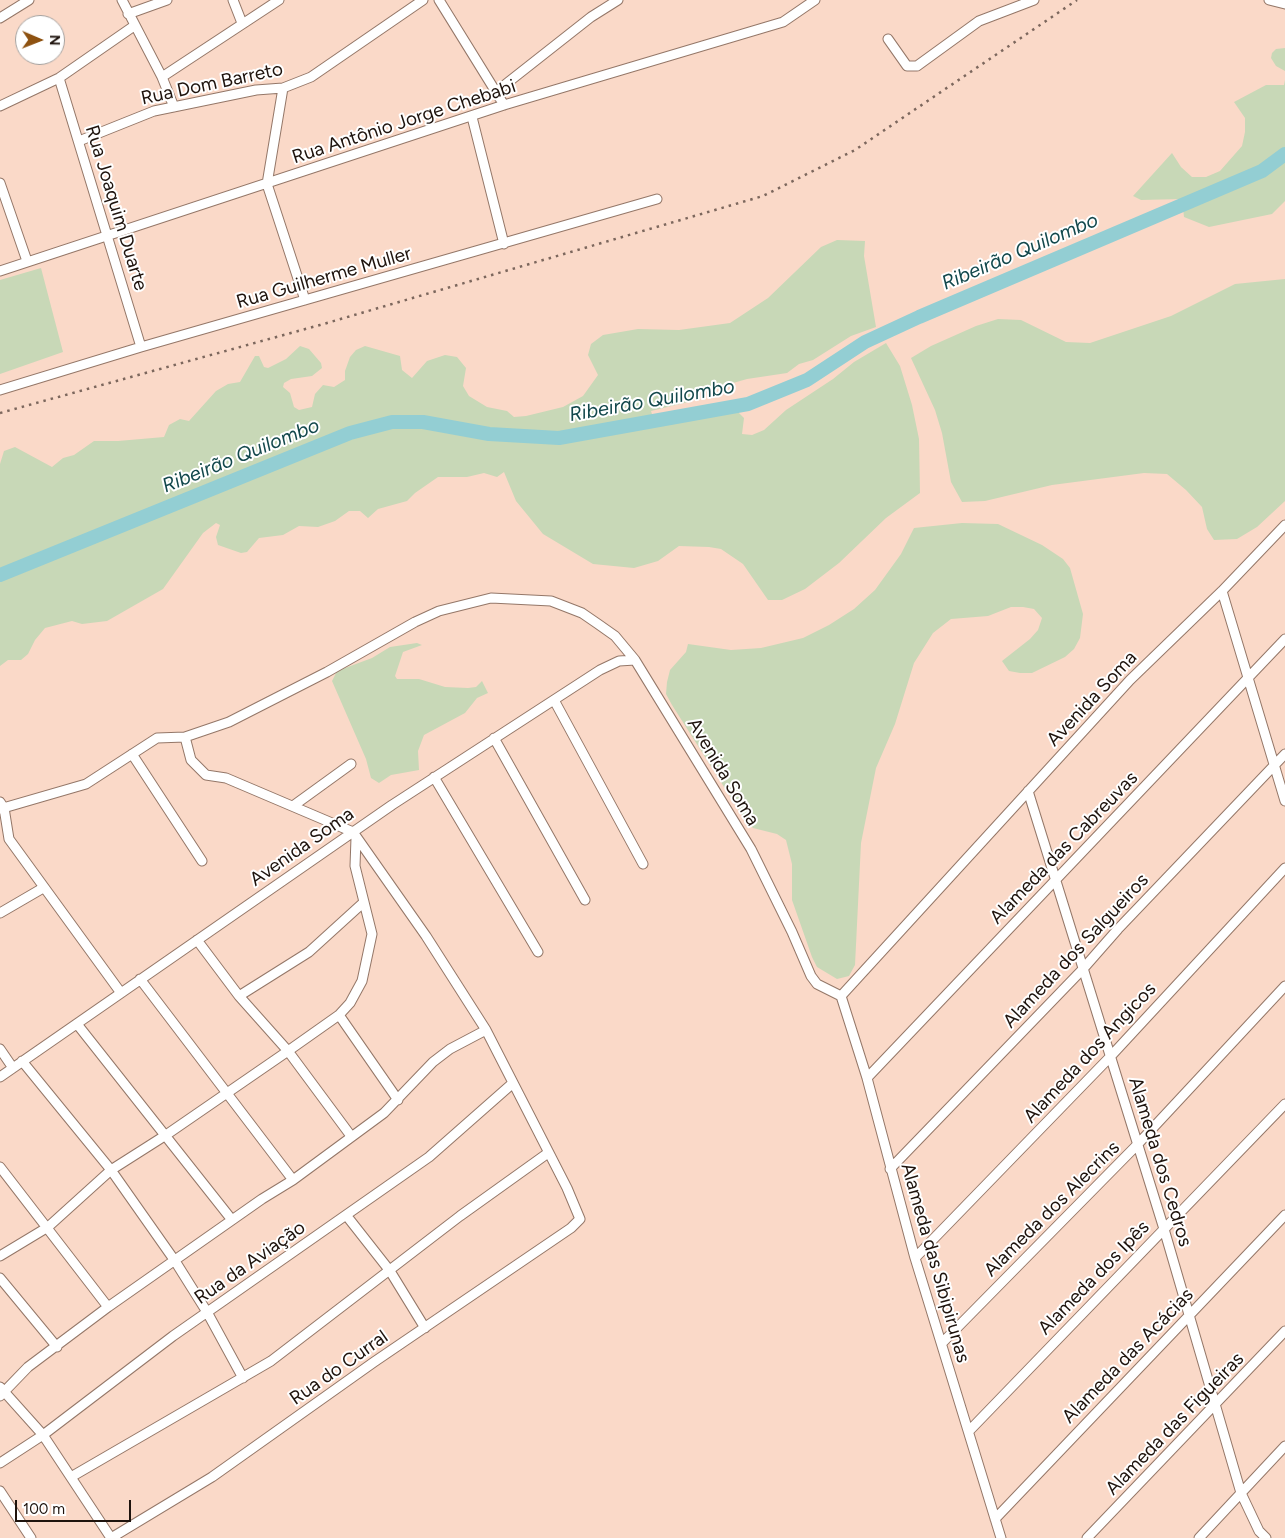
<!DOCTYPE html>
<html>
<head>
<meta charset="utf-8">
<style>
	body { margin:0 }
	#map { position:relative; width:1285px; height:1538px; overflow:hidden; background:#fad9c8; font-family:Figtree,sans-serif }
	canvas { display:block }
	.north { position:absolute; left:15px; top:15px; width:50px; height:50px; box-sizing:border-box; background:#fff; border:1px solid #a5a19e; border-radius:50%; rotate:91deg; font-size:14px; font-weight:700; line-height:20px; text-align:center; color:#1e130d }
	.north::after { content:''; display:block; margin:auto; width:18px; height:22px; background:#8e5211; clip-path:polygon(50% 0,100% 100%,50% 72%,0 100%) }
	.scale { position:absolute; left:15px; top:1500px; width:116px; height:22px; box-sizing:border-box; border:2px solid #1e130d; border-top:0; padding-left:6px; font-size:15px; line-height:18px; white-space:nowrap; color:#1e130d; -webkit-text-stroke:4px #fff; paint-order:stroke }
</style>
</head>
<body>
<div id="map">
<canvas width="1285" height="1538"></canvas>
<div class="north">N</div>
<div class="scale">100 m</div>
</div>
<script>
const ctx = document.querySelector('canvas').getContext('2d');
ctx.lineJoin = 'round';
function fillPath(path, color) {
  ctx.fillStyle = color;
  ctx.fill(path, 'evenodd');
}
function shape(rows) {
  const path = new Path2D();
  for (const r of rows) {
    path.moveTo(r[0], r[1]);
    for (let i = 2; i < r.length; i += 2) path.lineTo(r[i], r[i + 1]);
  }
  return path;
}
function stroke(path, color, width, dash) {
  ctx.strokeStyle = color;
  ctx.lineWidth = width;
  ctx.lineCap = dash ? 'butt' : 'round';
  ctx.setLineDash(dash || []);
  ctx.stroke(path);
}
function write(font, color, halo, rows, align = 'center') {
  ctx.font = font + ' Figtree,sans-serif';
  ctx.lineWidth = 4;
  ctx.setLineDash([]);
  ctx.textBaseline = 'middle';
  ctx.strokeStyle = halo;
  ctx.fillStyle = color;
  for (const [text, x, y, turn = 0] of rows) {
    ctx.save();
    ctx.translate(x, y);
    ctx.rotate((+turn || 0) * Math.PI / 180);
    ctx.textAlign = isNaN(turn) ? turn : align;
    if (halo) ctx.strokeText(text, 0, 0);
    ctx.fillText(text, 0, 0);
    ctx.restore();
  }
}
fillPath(shape([
	[1285,48,1285,71,1276,66,1271,58,1272,53,1276,49],
	[1285,80,1285,201,1272,214,1209,227,1184,217,1182,199,1141,200,1133,196,1172,153,1181,167,1192,177,1206,177,1220,171,1242,146,1245,132,1245,118,1234,102,1266,85,1284,85],
	[837,240,865,241,864,256,876,327,851,336,813,360,799,364,787,373,747,379,712,389,698,389,698,393,688,402,651,411,655,424,669,425,732,406,744,418,742,434,752,435,764,430,786,410,833,379,854,362,886,343,900,366,912,405,919,439,920,493,886,518,839,563,805,589,782,600,768,600,743,564,721,549,709,547,679,546,658,561,634,568,593,564,543,534,516,501,504,472,497,477,484,473,467,477,438,477,415,493,407,501,378,509,368,518,360,511,349,511,335,521,318,527,299,526,283,535,259,538,247,552,241,553,218,545,216,537,220,525,216,523,203,533,163,589,107,621,82,624,72,621,45,628,35,640,28,654,21,660,8,660,0,666,0,464,4,451,15,447,52,467,63,458,74,455,94,441,118,441,164,437,169,425,180,419,189,421,216,391,228,384,240,382,255,356,259,356,264,367,268,368,286,359,300,346,309,349,321,363,322,368,312,376,291,379,284,383,283,387,290,393,294,407,299,410,312,407,315,394,323,385,334,387,345,380,345,371,350,357,356,350,365,346,400,356,402,370,412,378,427,361,445,355,457,357,466,368,463,386,469,396,487,407,507,411,514,417,526,416,563,407,583,396,598,375,588,355,591,344,603,335,638,329,679,330,730,323,768,298,821,247],
	[41,268,63,352,0,374,0,280],
	[1285,279,1285,501,1257,527,1237,539,1214,540,1207,529,1202,507,1186,490,1167,474,1144,473,1052,485,985,501,962,502,951,482,942,433,935,410,911,358,931,346,976,326,998,319,1021,320,1066,342,1090,343,1171,316,1235,284],
	[962,523,998,524,1042,545,1063,559,1070,568,1083,614,1080,638,1074,649,1065,657,1032,673,1020,673,1009,671,1002,661,1030,639,1038,630,1042,618,1034,609,1023,607,1011,607,988,616,951,619,933,633,914,663,895,724,876,768,861,843,855,965,849,976,837,979,817,967,812,957,792,900,792,864,786,840,777,834,753,828,745,820,672,705,666,694,667,682,670,670,686,652,688,644,731,650,761,648,803,638,829,625,854,609,875,590,901,554,914,528],
	[417,643,422,645,403,652,395,676,397,679,419,679,445,687,468,688,476,687,482,681,488,693,477,698,465,713,424,735,418,751,419,770,391,775,379,783,371,778,366,759,332,681,337,671,372,658,390,647]
]), '#c8d8b7');
stroke(shape([
	[0,575,350,433,392,422,423,422,489,434,559,438,748,404,807,380,865,342,919,317,1262,171,1285,154]
]), '#93ced3', 14);
const minor = shape([
	[122,0,162,77,174,107],
	[233,0,242,23],
	[439,0,504,105],
	[1269,0,1285,4],
	[128,14,167,0],
	[0,18,29,0],
	[888,39,907,66,917,66,979,21,1034,0],
	[162,77,279,0],
	[59,78,141,347],
	[283,88,267,184,305,300],
	[497,91,591,17,618,0],
	[0,106,59,78,134,26],
	[472,117,504,244],
	[79,141,154,111,256,90,283,88,311,77,423,0],
	[0,183,27,261],
	[0,271,504,105,783,22,815,0],
	[0,390,141,347,657,199],
	[1222,591,1285,801],
	[554,700,643,864],
	[494,738,585,900],
	[132,754,202,861],
	[434,777,538,952],
	[1028,791,1164,1229,1241,1493,1259,1531,1266,1538],
	[0,802,4,808,9,839,121,993],
	[293,806,351,764],
	[0,809,86,784,157,738,185,737,229,722,327,672,415,622,439,611,491,598,551,601,582,613,598,624,615,636,635,660,751,849,792,932,811,976,817,984,841,996],
	[0,913,43,888],
	[197,940,239,996,288,1051,351,1136],
	[140,979,293,1180],
	[239,996,309,952,364,902],
	[841,996,1130,680,1222,591,1285,525],
	[841,996,867,1078,915,1258,1001,1538],
	[339,1015,398,1100],
	[77,1024,232,1220],
	[0,1049,13,1068],
	[22,1061,111,1170,175,1261,207,1312,243,1378],
	[0,1077,392,805,600,670,619,661,635,660],
	[867,1078,1285,639],
	[0,1167,108,1307],
	[890,1169,1082,970,1118,929,1285,754],
	[346,1215,390,1271,425,1328],
	[0,1256,48,1227,111,1170,166,1135,288,1051,339,1015,350,1003,362,981,372,934,355,866,356,838],
	[915,1258,1110,1057,1285,868],
	[0,1278,57,1347],
	[942,1343,1137,1145,1285,986],
	[0,1387,43,1435,111,1538,212,1477,374,1362,571,1228,580,1219,567,1188,486,1030,426,936,353,832,226,778,206,775,191,760,185,737],
	[0,1396,28,1367,108,1307,262,1199,293,1180,384,1113,433,1062,450,1049,486,1030],
	[969,1431,1285,1104],
	[0,1463,43,1435,173,1336,429,1157,513,1083],
	[71,1477,271,1361,460,1216,548,1153],
	[0,1491,31,1538],
	[995,1519,1285,1215],
	[1087,1538,1285,1331],
	[1199,1538,1285,1446]
]);
stroke(minor, '#947768', 11);
stroke(minor, '#fff', 9);
stroke(shape([
	[0,413,320,325,763,196,855,150,1077,0]
]), '#7c675d', 2.5, [2.5, 5]);
write('19px', '#1e130d', '#fff', [
	["Rua Dom Barreto",212,84,-12],
	["Rua Antônio Jorge Chebabi",404,122,-18],
	["Rua Joaquim Duarte",116,208,73],
	["Rua Guilherme Muller",324,278,-16],
	["Avenida Soma",1092,699,-47],
	["Avenida Soma",723,772,59],
	["Avenida Soma",302,847,-35],
	["Alameda das Cabreuvas",1064,848,-46],
	["Alameda dos Salgueiros",1076,951,-47],
	["Alameda dos Angicos",1090,1053,-47],
	["Alameda dos Cedros",1160,1162,73],
	["Alameda dos Alecrins",1052,1209,-45],
	["Rua da Aviação",250,1263,-35],
	["Alameda das Sibipirunas",935,1263,74],
	["Alameda dos Ipês",1094,1278,-46],
	["Alameda das Acácias",1128,1356,-46],
	["Rua do Curral",339,1368,-35],
	["Alameda das Figueiras",1175,1424,-46]
]);
write('italic 20px', '#13484c', '#fff', [
	["Ribeirão Quilombo",1020,252,-23],
	["Ribeirão Quilombo",652,401,-10],
	["Ribeirão Quilombo",241,456,-22]
]);
</script>
</body>
</html>
